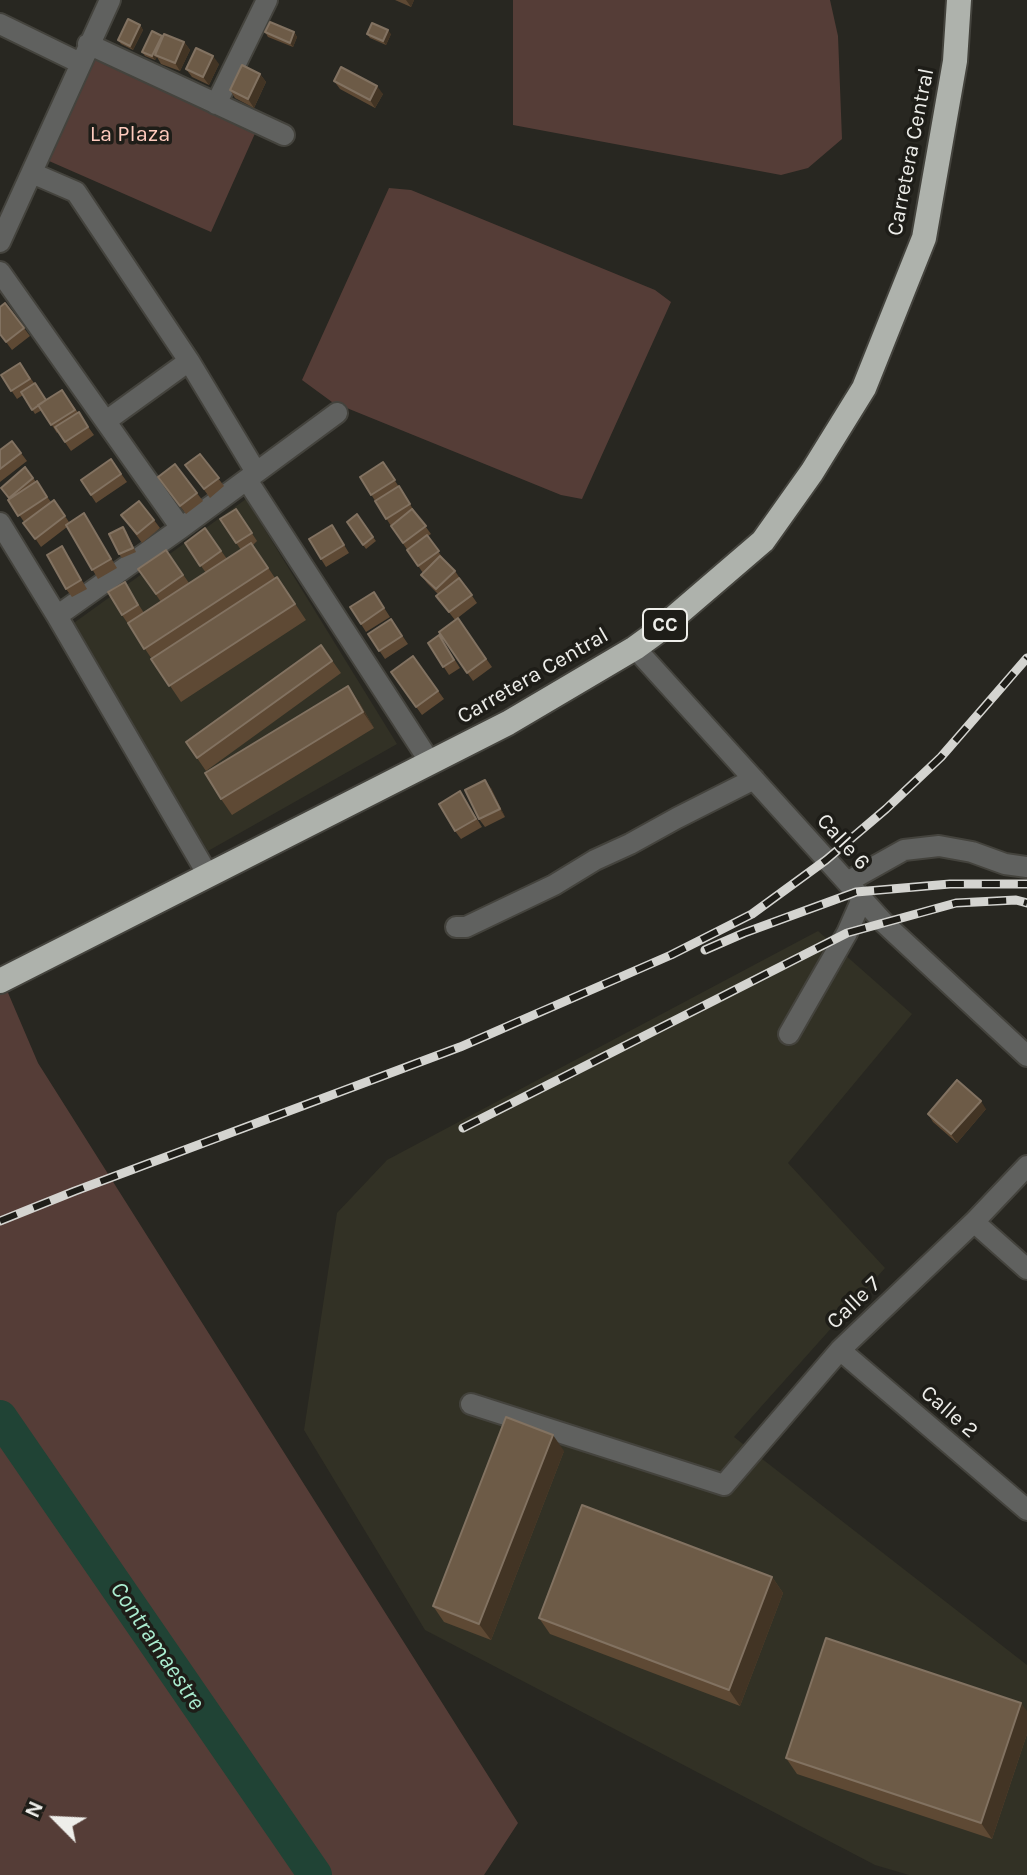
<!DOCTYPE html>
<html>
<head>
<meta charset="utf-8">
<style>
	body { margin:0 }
	#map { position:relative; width:1027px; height:1875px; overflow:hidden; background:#282721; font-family:Karla,sans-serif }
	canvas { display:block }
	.north { position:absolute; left:16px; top:1779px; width:80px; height:80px; -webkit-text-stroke:6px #1e1d18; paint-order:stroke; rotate:294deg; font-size:22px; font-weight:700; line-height:32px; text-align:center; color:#eeeeea }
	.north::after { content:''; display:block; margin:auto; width:28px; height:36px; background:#eeeeea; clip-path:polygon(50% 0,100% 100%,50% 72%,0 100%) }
</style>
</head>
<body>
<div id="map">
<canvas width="1027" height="1875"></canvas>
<div class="north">N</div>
</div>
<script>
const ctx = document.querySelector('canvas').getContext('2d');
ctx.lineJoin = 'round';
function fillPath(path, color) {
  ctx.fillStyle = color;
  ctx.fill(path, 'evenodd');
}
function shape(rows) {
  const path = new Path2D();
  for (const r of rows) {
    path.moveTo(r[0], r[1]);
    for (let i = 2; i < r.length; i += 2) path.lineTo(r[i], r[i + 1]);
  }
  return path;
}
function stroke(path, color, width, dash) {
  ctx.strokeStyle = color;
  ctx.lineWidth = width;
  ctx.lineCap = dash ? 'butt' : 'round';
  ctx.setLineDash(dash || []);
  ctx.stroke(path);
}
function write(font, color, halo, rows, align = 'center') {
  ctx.font = font + ' Karla,sans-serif';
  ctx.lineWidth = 7;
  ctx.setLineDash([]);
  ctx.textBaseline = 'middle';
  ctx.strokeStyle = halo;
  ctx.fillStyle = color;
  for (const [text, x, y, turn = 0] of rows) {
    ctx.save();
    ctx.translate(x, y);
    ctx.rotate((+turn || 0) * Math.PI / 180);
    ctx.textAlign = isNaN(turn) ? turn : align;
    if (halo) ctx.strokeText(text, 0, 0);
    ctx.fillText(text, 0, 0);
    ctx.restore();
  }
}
fillPath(shape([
	[246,499,397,744,208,851,71,625],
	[818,931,912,1014,788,1163,885,1268,734,1437,1027,1665,1027,1875,909,1875,875,1865,425,1630,304,1430,337,1213,387,1160]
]), '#323125');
fillPath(shape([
	[513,0,830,0,838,36,842,139,808,168,781,175,513,125],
	[95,57,257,129,211,232,49,161],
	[389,188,411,190,655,290,671,302,582,499,561,495,332,402,302,380],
	[0,974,38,1063,518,1823,484,1875,0,1875]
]), '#553d37');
stroke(shape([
	[0,1417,315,1875]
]), '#204335', 34);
const minor = shape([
	[0,24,80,63],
	[88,44,284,135],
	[216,104,267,0],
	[32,173,76,192,189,361,256,472],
	[0,242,110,0],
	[0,272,181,528],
	[106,421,189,361],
	[247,480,430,762],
	[0,523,57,616,208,875],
	[57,616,181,528,337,413],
	[635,648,884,923,1027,1056],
	[847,882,904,850,939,846,972,852,1005,864,1027,867],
	[456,927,466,927,554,885,595,860,630,844,677,818,754,779],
	[789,1034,847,933,862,899],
	[974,1222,1027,1269],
	[840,1350,1027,1510],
	[471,1404,724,1485,840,1350,974,1222,1027,1166]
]);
const highway = shape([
	[0,981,508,723,635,648,657,632,763,541,812,472,864,388,924,238,955,61,959,0]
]);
stroke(minor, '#44433d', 24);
stroke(highway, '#44433d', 28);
stroke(minor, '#60615f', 20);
stroke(highway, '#aeb2ac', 24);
const rail = shape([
	[705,950,744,933,856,892,950,884,1027,884],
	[463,1128,847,933,956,903,1016,900,1027,903],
	[0,1221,75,1191,460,1047,671,955,752,914,826,860,886,809,941,757,1027,658]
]);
stroke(rail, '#d4d4d0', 9);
stroke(rail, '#1e1d18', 6, [18]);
fillPath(shape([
	[395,0,414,0,411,7],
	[140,25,143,30,133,50,121,44,118,40],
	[265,32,294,32,297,37,293,47,268,37],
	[367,34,391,34,386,45,370,38],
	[162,36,163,37,184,42,190,50,180,71,161,64,157,57,155,60,145,56,142,52],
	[219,64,209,85,192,77,186,69],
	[260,74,266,82,254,108,235,98,230,90],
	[334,81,383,94,375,108,340,89],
	[5,303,30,336,12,350,0,334],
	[20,363,46,400,62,390,94,435,71,451,58,432,57,433,42,410,35,414,23,395,17,399,1,375],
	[12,441,27,461,0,482,0,450],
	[200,454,224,486,210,498,186,465],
	[111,459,127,482,96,503,81,480],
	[383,462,415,512,431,534,428,536,444,560,455,571,477,603,455,620,436,596,438,594,427,583,421,575,423,573,391,526,360,477],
	[175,464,203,501,186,514,158,477],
	[25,467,51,502,54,500,69,522,84,513,117,568,98,579,67,527,41,547,1,488],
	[236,509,257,541,253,545,275,578,288,593,306,620,181,702,122,615,130,591,144,613,161,602,138,569,166,550,189,583,206,573,185,543,205,528,227,559,241,550,220,519],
	[357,514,376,541,366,549,347,522],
	[121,515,154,520,160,528,142,543],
	[332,525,349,553,326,567,321,559],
	[126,531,136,552,122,558,119,554],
	[62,546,87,589,72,597,66,589],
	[374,592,390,617,366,632,350,607],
	[458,618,492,667,473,681,439,632],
	[391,619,408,644,385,659,368,634],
	[439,635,460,668,449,675,428,643],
	[321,645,341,673,206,771,186,742],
	[413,656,444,699,422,715,391,672],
	[359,702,374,728,232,815,221,799],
	[491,788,505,817,485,827,479,819],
	[460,791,482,827,461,839,455,831],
	[986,1109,957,1143,933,1122,928,1114],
	[564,1451,491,1640,444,1622,433,1606],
	[772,1577,783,1593,740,1706,550,1634,539,1618],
	[1027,1711,1027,1734,992,1839,797,1774,786,1758]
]), '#5e4934');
fillPath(shape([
	[406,0,414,0,411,7],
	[140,25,143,30,133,50,130,46],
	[388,30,391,34,386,45,383,41],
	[294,32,297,37,293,47,290,43],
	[162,36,165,40,155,55,157,57,155,60,152,56],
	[184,42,190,50,180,71,175,63],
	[213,56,219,64,209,85,203,77],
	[260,74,266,82,254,108,248,99],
	[377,86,383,94,375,108,370,100],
	[348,686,359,702,374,728,363,712],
	[485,780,491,788,505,817,500,809],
	[981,1101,986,1109,957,1143,951,1134],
	[553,1435,564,1451,491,1640,479,1624],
	[772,1577,783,1593,740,1706,729,1690],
	[1021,1703,1027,1711,1027,1734,992,1839,981,1823]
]), '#423424');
const building = shape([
	[128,19,140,25,130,46,118,40,128,19],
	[270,22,294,32,290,43,265,32,270,22],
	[372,23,388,30,383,41,367,34,372,23],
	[152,31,162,36,152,56,142,52,152,31],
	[164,34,184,42,175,63,155,55,164,34],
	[196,48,213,56,203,77,186,69,196,48],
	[242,65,260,74,248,99,230,90,242,65],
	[341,67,377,86,370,100,334,81,341,67],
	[5,303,24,328,6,342,0,334,0,307,5,303],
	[20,363,30,379,11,391,1,375,20,363],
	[35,383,46,400,32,410,21,392,35,383],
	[62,390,75,410,51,425,38,405,62,390],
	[79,412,88,427,65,442,55,427,79,412],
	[12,441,21,453,0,469,0,450,12,441],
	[200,454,219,478,204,489,185,465,200,454],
	[111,459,121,474,91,495,81,480,111,459],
	[383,462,395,480,371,495,360,477,383,462],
	[175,464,197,493,180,506,158,477,175,464],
	[25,467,33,478,9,498,1,488,25,467],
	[37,481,47,497,18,516,8,500,37,481],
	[399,486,410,504,386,519,375,501,399,486],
	[54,500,65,516,35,539,23,523,54,500],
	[139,501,154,520,137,534,121,515,139,501],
	[236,509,252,533,236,543,220,519,236,509],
	[412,509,426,526,403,543,391,526,412,509],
	[84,513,111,559,92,570,66,525,84,513],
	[357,514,373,537,363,545,347,522,357,514],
	[332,525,344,545,321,559,309,539,332,525],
	[123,527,133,548,119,554,109,534,123,527],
	[205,528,221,551,200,566,185,543,205,528],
	[427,535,439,551,418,566,407,550,427,535],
	[251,543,268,568,144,649,128,623,251,543],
	[62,546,81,580,66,589,47,555,62,546],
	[166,550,183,575,156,594,138,569,166,550],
	[440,556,455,571,436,589,421,575,440,556],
	[277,577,295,604,169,686,151,659,277,577],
	[459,578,472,595,449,612,436,596,459,578],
	[125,582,138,605,122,615,108,592,125,582],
	[374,592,384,608,361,624,350,607,374,592],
	[458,618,486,659,467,673,439,632,458,618],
	[391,619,402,636,379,651,368,634,391,619],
	[439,635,454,660,443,667,428,643,439,635],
	[321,645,332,661,197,758,186,742,321,645],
	[413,656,438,691,416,707,391,672,413,656],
	[348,686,363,712,221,799,205,773,348,686],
	[485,780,500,809,479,819,465,790,485,780],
	[460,791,476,819,455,831,439,804,460,791],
	[957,1080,981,1101,951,1134,928,1114,957,1080],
	[506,1417,553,1435,479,1624,433,1606,506,1417],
	[582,1505,772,1577,729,1690,539,1618,582,1505],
	[826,1638,1021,1703,981,1823,786,1758,826,1638]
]);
fillPath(building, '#6d5b47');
stroke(building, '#827261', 2);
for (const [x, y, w] of [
	[665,625,44]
]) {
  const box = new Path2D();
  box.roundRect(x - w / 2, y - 16, w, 32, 6);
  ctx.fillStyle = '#1e1d18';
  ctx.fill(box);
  stroke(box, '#eeeeea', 2);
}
write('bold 20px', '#eeeeea', null, [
	["CC",665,625]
]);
write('22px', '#ffcbbe', '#1e1d18', [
	["La Plaza",130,135]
]);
write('22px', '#eeeeea', '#1e1d18', [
	["Carretera Central",911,152,-79],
	["Carretera Central",533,676,-30],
	["Calle 6",843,842,48],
	["Calle 7",854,1303,-44],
	["Calle 2",949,1412,41]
]);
write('italic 24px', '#aaeccf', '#1e1d18', [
	["Contramaestre",157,1646,56]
]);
</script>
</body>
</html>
